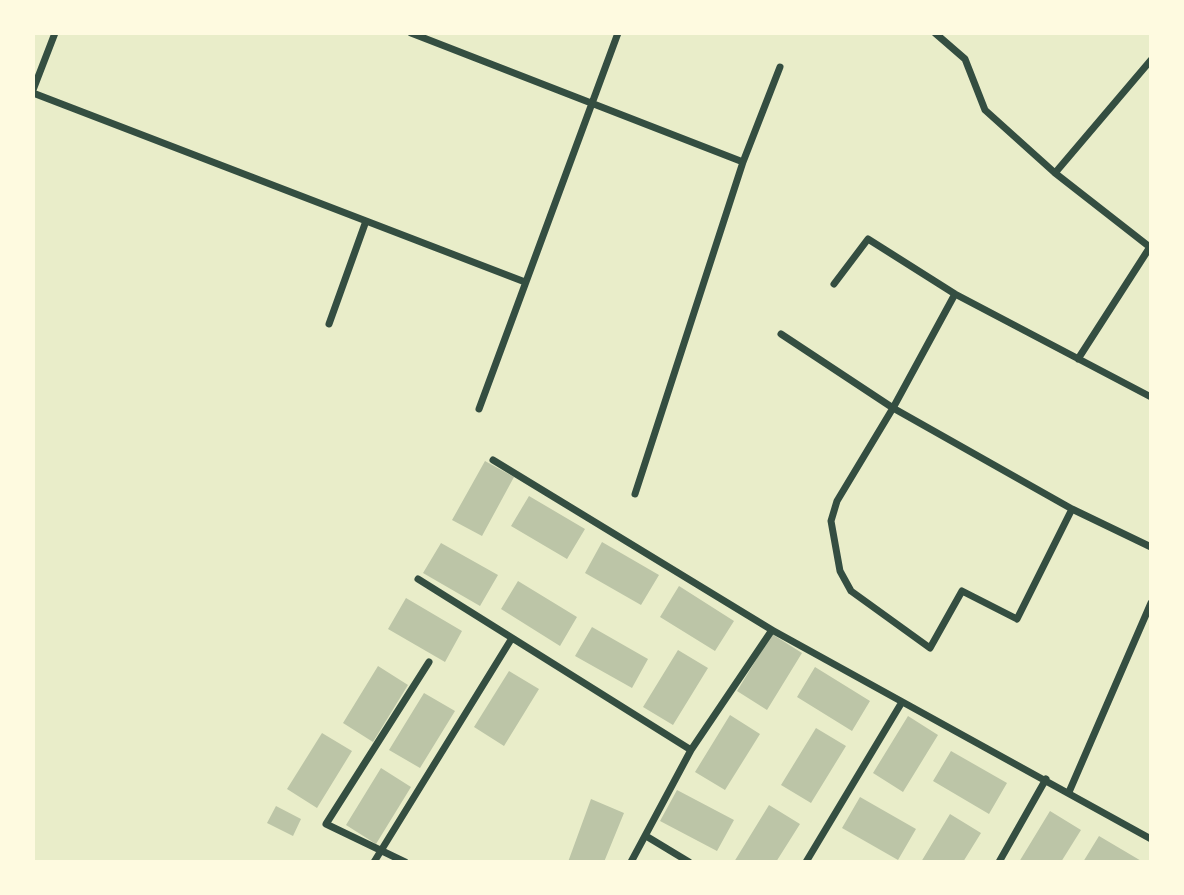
<!DOCTYPE html>
<html>
<head>
<meta charset="utf-8">
<style>
	body { margin:0 }
	#map { position:relative; width:1184px; height:895px; overflow:hidden; background:#e9edc9; font-family:"IBM Plex Sans",sans-serif }
	canvas { display:block }
	.frame { position:absolute; inset:0; border:35px solid #fefae0; pointer-events:none }
</style>
</head>
<body>
<div id="map">
<canvas width="1184" height="895"></canvas>
<div class="frame"></div>
</div>
<script>
const ctx = document.querySelector('canvas').getContext('2d');
ctx.lineJoin = 'round';
function fillPath(path, color) {
  ctx.fillStyle = color;
  ctx.fill(path, 'evenodd');
}
function shape(rows) {
  const path = new Path2D();
  for (const r of rows) {
    path.moveTo(r[0], r[1]);
    for (let i = 2; i < r.length; i += 2) path.lineTo(r[i], r[i + 1]);
  }
  return path;
}
function stroke(path, color, width, dash) {
  ctx.strokeStyle = color;
  ctx.lineWidth = width;
  ctx.lineCap = dash ? 'butt' : 'round';
  ctx.setLineDash(dash || []);
  ctx.stroke(path);
}
fillPath(shape([
	[485,461,514,477,482,536,452,520],
	[529,496,585,529,567,559,511,526],
	[602,542,659,575,641,605,585,573],
	[441,543,498,575,480,606,423,573],
	[518,581,577,617,560,646,501,609],
	[679,586,734,621,715,651,660,617],
	[406,598,462,631,445,662,388,629],
	[592,627,648,659,632,688,575,656],
	[772,634,802,653,767,710,737,691],
	[678,650,708,668,673,725,643,707],
	[378,666,408,685,373,742,343,723],
	[815,667,870,701,852,731,797,697],
	[509,671,539,689,504,746,474,727],
	[424,693,455,711,420,768,389,750],
	[730,715,760,734,725,790,695,772],
	[908,716,938,735,903,792,873,773],
	[816,728,846,746,811,803,781,785],
	[322,733,352,751,317,808,287,789],
	[951,751,1007,783,989,814,933,781],
	[381,768,411,787,376,844,346,825],
	[677,790,734,820,717,851,660,821],
	[860,797,916,829,898,860,842,828],
	[591,799,624,813,604,862,568,862],
	[769,805,800,824,776,862,734,862],
	[276,806,301,819,293,836,267,823],
	[1050,811,1081,830,1061,862,1019,862],
	[950,814,981,833,963,862,921,862],
	[1099,836,1143,862,1083,862]
]), '#bcc5a7');
stroke(shape([
	[411,33,743,162],
	[935,33,965,59,985,110,1055,173,1151,248],
	[33,90,55,33],
	[33,93,525,282],
	[1055,173,1151,60],
	[834,284,868,239,955,294,1151,397],
	[329,324,366,221],
	[781,334,893,408,955,294],
	[1078,359,1150,247],
	[479,409,618,33],
	[493,460,772,630,1151,839],
	[635,494,743,162,780,67],
	[1072,509,1017,619,962,591,930,648,851,591,840,571,831,521,837,501,893,408,1072,509,1151,547],
	[418,579,691,750],
	[1069,792,1151,603],
	[646,836,689,862],
	[374,862,512,638],
	[405,862,326,824,429,662],
	[631,862,691,750,772,630],
	[806,862,902,702],
	[999,862,1046,779]
]), '#344e41', 7);
</script>
</body>
</html>
